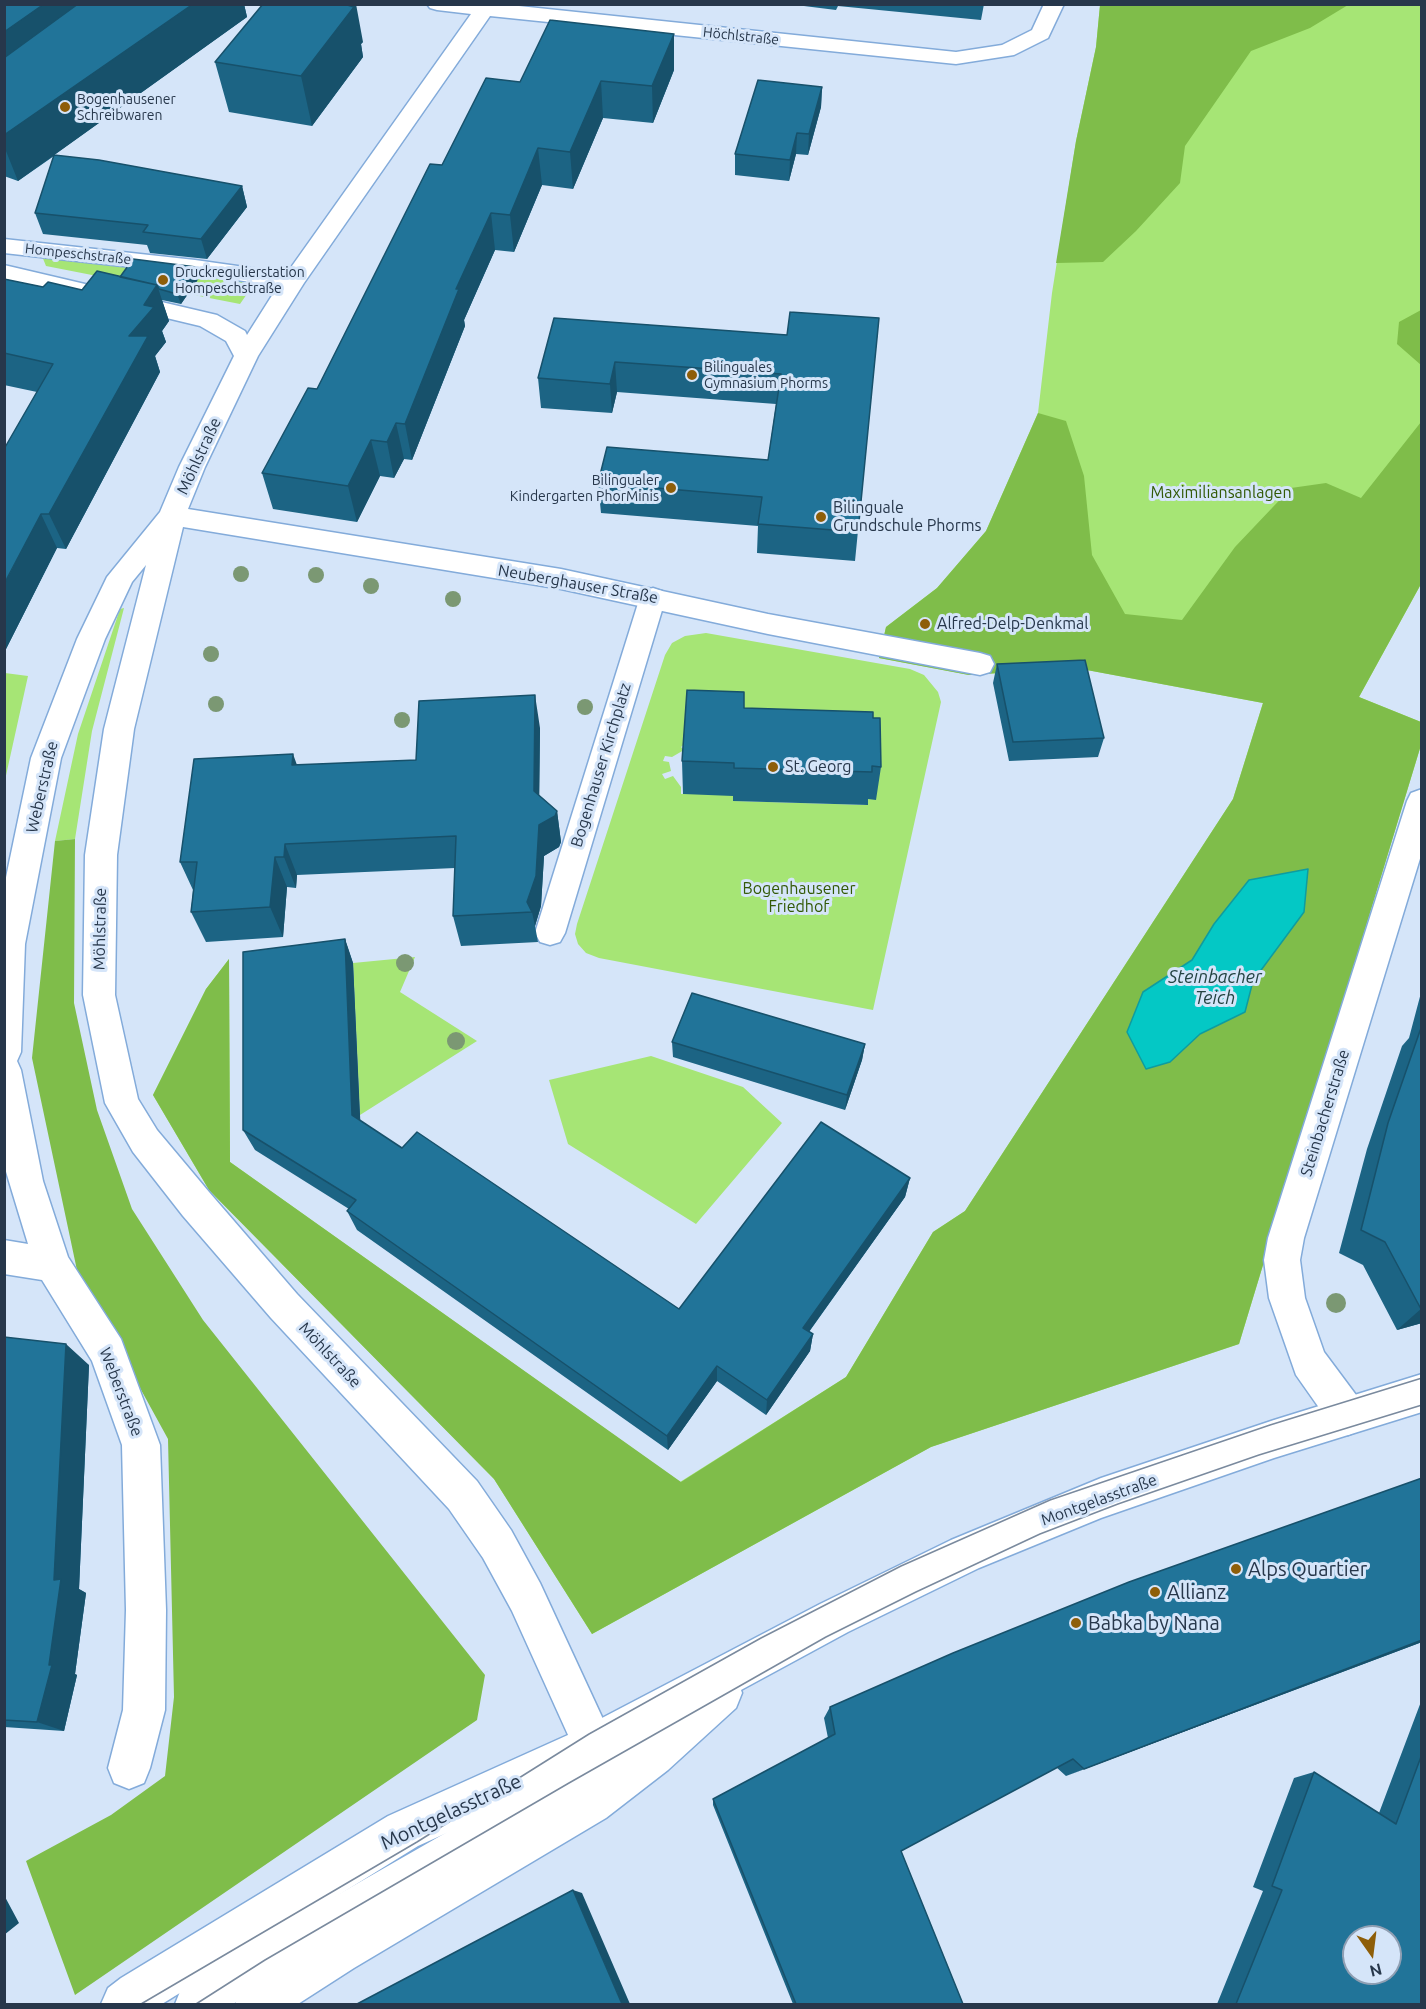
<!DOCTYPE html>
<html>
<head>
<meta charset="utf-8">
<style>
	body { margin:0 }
	#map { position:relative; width:1426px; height:2009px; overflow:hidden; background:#d5e5f9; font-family:Ubuntu,sans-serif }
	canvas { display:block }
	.frame { position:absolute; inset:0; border:6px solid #27374b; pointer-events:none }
	.north { position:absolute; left:1342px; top:1925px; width:60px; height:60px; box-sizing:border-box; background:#d5e5f9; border:2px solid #8f9fb3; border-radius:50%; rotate:166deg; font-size:16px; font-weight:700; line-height:24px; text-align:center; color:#27374b }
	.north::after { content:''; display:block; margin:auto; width:21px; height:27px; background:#8e5e09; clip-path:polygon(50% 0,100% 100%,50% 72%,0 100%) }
</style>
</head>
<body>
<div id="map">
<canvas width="1426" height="2009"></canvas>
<div class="frame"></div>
<div class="north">N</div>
</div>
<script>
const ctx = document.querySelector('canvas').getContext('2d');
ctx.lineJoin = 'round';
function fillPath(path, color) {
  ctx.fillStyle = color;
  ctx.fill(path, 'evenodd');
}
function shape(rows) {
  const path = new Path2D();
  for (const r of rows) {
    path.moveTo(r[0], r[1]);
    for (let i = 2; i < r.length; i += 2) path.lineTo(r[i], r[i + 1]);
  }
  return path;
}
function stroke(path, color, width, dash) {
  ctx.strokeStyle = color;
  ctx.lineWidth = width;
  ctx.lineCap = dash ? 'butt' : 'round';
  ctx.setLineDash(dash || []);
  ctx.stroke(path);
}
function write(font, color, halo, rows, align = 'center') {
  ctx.font = font + ' Ubuntu,sans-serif';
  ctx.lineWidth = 6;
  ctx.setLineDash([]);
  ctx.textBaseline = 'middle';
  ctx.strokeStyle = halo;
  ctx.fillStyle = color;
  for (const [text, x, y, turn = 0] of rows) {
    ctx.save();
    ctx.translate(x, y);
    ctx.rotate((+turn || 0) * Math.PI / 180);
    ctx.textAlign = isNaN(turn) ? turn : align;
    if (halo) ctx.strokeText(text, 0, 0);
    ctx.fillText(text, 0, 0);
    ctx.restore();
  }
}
fillPath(shape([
	[1100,5,1421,5,1421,584,1359,697,1421,722,1421,745,1239,1344,931,1447,592,1634,494,1479,209,1190,153,1095,206,989,229,959,230,1162,680,1482,846,1377,933,1232,965,1211,1233,799,1263,703,1076,668,969,675,879,658,886,627,937,588,986,531,1038,413,1052,293,1076,141,1096,47],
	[42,256,256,281,240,304,46,266],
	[124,608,92,731,75,839,55,841,78,734,120,609],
	[706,633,910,669,924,675,938,692,941,702,873,1010,599,958,586,953,578,944,575,934,577,924,665,655,672,643,685,636],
	[686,743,867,805,734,801,734,790,681,794,681,787,673,776,665,779,662,774,671,771,669,762,663,761,665,756,672,757,684,750,681,747],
	[5,673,28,676,5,780,4,673],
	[415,957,400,992,477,1041,360,1115,353,963],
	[651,1056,743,1087,782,1123,696,1224,568,1144,549,1080]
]), '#a6e575');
fillPath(shape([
	[1100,5,1348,5,1310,28,1251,51,1185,146,1180,183,1136,231,1103,262,1056,263,1076,141,1096,47],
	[1421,310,1421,365,1397,344,1399,322],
	[1038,413,1066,421,1084,476,1092,555,1125,614,1182,620,1235,547,1291,488,1326,483,1361,498,1421,422,1421,584,1359,697,1421,722,1421,745,1239,1344,931,1447,592,1634,494,1479,209,1190,153,1095,206,989,229,959,230,1162,681,1482,846,1377,933,1232,965,1211,1233,799,1263,703,1076,668,969,675,879,658,886,627,937,588,986,531],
	[75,839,74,1003,97,1110,132,1209,203,1320,485,1675,477,1720,75,1995,26,1861,111,1815,165,1776,174,1697,168,1439,78,1275,32,1058,55,841]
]), '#7fbd4a');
const water = shape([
	[1308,869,1304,912,1253,981,1245,1012,1200,1034,1170,1062,1146,1069,1127,1032,1143,992,1192,960,1214,924,1249,880,1308,869]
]);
fillPath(water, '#04c8c5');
stroke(water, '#0e9ca0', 1.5);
const service = shape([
	[653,588,662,591,666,597,565,933,560,942,550,945,540,942,535,933,640,597,644,591,653,588],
	[620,1736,634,1741,639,1755,634,1769,280,1975,233,2004,175,2004,181,1989,250,1945,606,1741,620,1736]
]);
const minor = shape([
	[427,4,500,4,956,52,1002,45,1032,30,1044,4,1064,4,1048,38,1014,55,956,64,490,16,304,283,258,356,205,467,188,509,561,569,768,614,980,653,990,656,994,664,990,672,980,675,768,634,561,589,183,527,134,729,117,855,115,995,138,1099,157,1130,209,1192,297,1294,477,1481,511,1530,540,1583,633,1784,627,1799,612,1805,597,1799,512,1611,483,1558,449,1509,271,1318,183,1216,133,1152,105,1103,83,995,85,855,104,729,146,565,132,582,105,639,61,758,25,944,21,1052,17,1061,21,1070,43,1181,68,1257,121,1339,160,1445,166,1610,165,1710,150,1768,144,1783,129,1789,114,1783,108,1768,123,1710,126,1610,122,1445,92,1361,42,1280,4,1274,4,1240,28,1244,4,1165,4,887,31,758,77,639,107,577,160,512,179,467,234,356,226,341,200,326,4,279,4,265,217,315,245,331,247,335,278,286,195,274,4,253,4,239,195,260,287,273,471,14,437,10,430,8,427,4],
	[1422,789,1422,852,1304,1238,1300,1260,1305,1298,1324,1352,1362,1403,1367,1416,1362,1429,1348,1435,1334,1429,1296,1375,1269,1298,1264,1260,1268,1238,1407,801,1411,793,1422,789]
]);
const secondary = shape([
	[1422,1374,1422,1412,1274,1458,1101,1518,979,1568,848,1632,741,1690,742,1693,736,1708,668,1770,606,1818,354,1968,298,2004,235,2004,242,1988,322,1936,576,1788,618,1755,418,1846,162,2004,101,2004,108,1988,121,1978,388,1816,579,1730,820,1604,951,1540,1101,1478,1274,1420,1422,1374]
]);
stroke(service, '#83abda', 3);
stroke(minor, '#83abda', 3);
stroke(secondary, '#83abda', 3);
fillPath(service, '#fff');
fillPath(minor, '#fff');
fillPath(secondary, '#fff');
stroke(shape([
	[141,2004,417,1842,589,1734,761,1638,901,1566,1050,1500,1270,1425,1422,1378],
	[196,2004,265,1960,569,1783,826,1637,916,1592,1040,1534,1118,1504,1259,1455,1422,1405]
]), '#7a8a9e', 1.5);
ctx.fillStyle = '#7b9873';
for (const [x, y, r] of [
	[241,574,8],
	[316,575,8],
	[371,586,8],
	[453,599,8],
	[211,654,8],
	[216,704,8],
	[585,707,8],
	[402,720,8],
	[405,963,9],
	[456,1041,9],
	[1336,1303,10]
]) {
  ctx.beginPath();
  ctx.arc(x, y, r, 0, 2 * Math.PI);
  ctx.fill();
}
fillPath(shape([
	[4,4,244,4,247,17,54,155,242,186,247,207,207,259,150,253,147,245,43,234,35,213,54,156,18,181,4,176],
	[788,4,984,4,981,20,838,6,836,10],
	[674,34,674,70,653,123,603,118,573,189,542,185,514,252,495,250,464,320,465,326,412,460,404,459,394,478,380,476,357,522,273,509,262,473,317,389,442,165,520,82],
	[363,42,361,44,363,57,312,126,229,112,215,62],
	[822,87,821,107,808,155,796,154,789,181,735,175,735,154],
	[120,277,199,278,181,304,162,300,169,321,162,331,166,342,155,356,160,372,66,549,57,548,4,653,37,392,4,385,4,279,43,287,82,290],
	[554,318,787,335,879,318,855,561,757,553,758,526,601,513,598,483,768,460,776,404,617,392,612,413,541,408,538,378],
	[997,664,1104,738,1098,757,1009,761,993,683],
	[744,708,873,718,881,767,876,800,868,799,868,805,733,801,733,796,683,794,682,761],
	[540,728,539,795,557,811,561,842,559,847,544,856,541,906,535,926,538,942,461,946,453,916,455,868,297,875,296,888,287,887,283,937,206,942,191,912,193,890,180,862,297,765,416,760],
	[345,939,353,963,360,1121,402,1148,679,1309,910,1178,905,1197,809,1332,813,1334,810,1351,766,1415,717,1381,668,1450,357,1230,347,1211,349,1209,255,1150,243,1130],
	[1422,989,1422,1323,1397,1330,1363,1265,1339,1253,1367,1149,1402,1046,1409,1038],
	[672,1042,865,1044,862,1060,845,1110,673,1057],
	[4,1337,89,1365,79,1589,86,1593,75,1674,77,1675,64,1731,4,1727],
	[1422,1642,1066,1776,1056,1767,901,1851,963,2004,793,2004,713,1805,713,1799,828,1738,824,1718,830,1707],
	[1422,1699,1422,2004,1217,2004,1263,1891,1253,1887,1294,1778,1314,1772,1379,1813]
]), '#1c6484');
fillPath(shape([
	[44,4,119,4,4,87,4,32],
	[193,4,244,4,247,17,18,181,4,146,4,135],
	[344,4,356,4,363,42,361,44,363,57,312,126,301,76],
	[674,34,674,70,653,123,652,86],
	[601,81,603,118,573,189,570,152],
	[822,87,821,107,808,155,809,134],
	[797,133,796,154,789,181,790,160],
	[538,148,542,185,514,252,510,215],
	[242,186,247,207,207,259,201,239],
	[491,213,495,250,464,320,465,326,412,460,405,424,456,289],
	[196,267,199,278,181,304,177,294],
	[157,285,169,321,162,331,166,342,155,356,160,372,66,549,49,514,144,305],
	[615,362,617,392,612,413,610,384],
	[396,423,404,459,394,478,387,442],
	[371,440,380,476,357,522,348,486],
	[41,514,57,548,4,653,4,584],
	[535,695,540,728,539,822,534,791],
	[293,754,305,787,292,765],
	[557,811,561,842,559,847,544,856,541,906,535,926,532,912,527,902,539,825],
	[285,844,297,875,296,888,284,857],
	[275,857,287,887,283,937,270,907],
	[345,939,353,963,361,1136,352,1115],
	[865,1044,862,1060,845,1110,847,1095],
	[910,1178,905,1197,800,1344,803,1328],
	[1422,1308,1422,1323,1397,1330],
	[813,1334,810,1351,766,1415,767,1400],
	[66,1344,89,1365,79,1589,86,1593,75,1674,77,1675,64,1731,37,1722,49,1665],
	[717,1366,717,1381,668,1450,667,1436],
	[1422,1640,1422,1642,1066,1776,1084,1769],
	[573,1890,582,1893,630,2004,622,2004],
	[4,1895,19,1923,4,1935]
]), '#17516b');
const building = shape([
	[4,4,44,4,4,32,4,4],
	[78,4,193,4,4,135,4,58,78,4],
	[263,4,344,4,354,7,301,76,215,62,263,4],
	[550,20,674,34,652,86,601,81,570,152,538,148,510,215,491,213,456,289,459,289,405,424,396,423,387,442,371,440,348,486,262,473,308,388,317,389,430,164,442,165,486,78,520,82,550,20],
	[758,80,822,87,809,134,797,133,790,160,735,154,758,80],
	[54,155,99,160,242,186,201,239,143,232,148,225,35,213,54,155],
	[133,259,196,267,177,294,159,289,157,285,120,277,133,259],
	[97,271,157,285,144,305,154,307,129,336,148,336,49,514,41,514,4,584,4,449,53,364,4,353,4,279,43,287,48,282,82,290,97,271],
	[790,312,879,318,858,532,758,524,762,497,598,483,607,447,768,460,781,374,615,362,610,384,538,378,554,318,787,335,790,312],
	[1085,660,1104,738,1013,742,997,664,1085,660],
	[687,690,744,692,744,708,873,712,873,718,880,718,881,767,872,766,872,772,734,768,734,763,682,761,687,690],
	[535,695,534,791,557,811,555,816,539,825,536,876,527,902,532,912,453,916,456,836,285,844,284,857,275,857,270,907,191,912,197,862,180,862,194,759,293,754,292,765,416,760,419,701,535,695],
	[345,939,352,1115,402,1148,417,1132,679,1309,821,1122,910,1178,803,1328,813,1334,767,1400,717,1366,667,1436,347,1211,356,1200,243,1130,243,952,345,939],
	[692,993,865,1044,847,1095,672,1042,692,993],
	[1422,1025,1422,1308,1421,1309,1385,1242,1361,1230,1388,1123,1422,1025],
	[4,1337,66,1344,54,1580,61,1579,49,1665,52,1665,37,1722,4,1720,4,1337],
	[1422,1478,1422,1640,1084,1769,1073,1759,901,1851,963,2004,796,2004,713,1799,835,1734,830,1707,953,1653,1129,1582,1422,1478],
	[1422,1754,1422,2004,1236,2004,1282,1890,1272,1886,1314,1772,1396,1824,1422,1754],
	[1354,1937,1390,1937,1390,1973,1354,1973,1354,1937],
	[573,1890,622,2004,357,2004,573,1890]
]);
fillPath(building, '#217499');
stroke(building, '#17516b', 1.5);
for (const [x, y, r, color] of [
	[65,107,6,"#8e5e09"],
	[163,280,6,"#8e5e09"],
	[692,375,6,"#8e5e09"],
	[671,488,6,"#8e5e09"],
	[821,517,6,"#8e5e09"],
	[925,624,6,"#8e5e09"],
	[773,767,6,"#8e5e09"],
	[1236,1569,6,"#8e5e09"],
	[1155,1592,6,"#8e5e09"],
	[1076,1623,6,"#8e5e09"]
]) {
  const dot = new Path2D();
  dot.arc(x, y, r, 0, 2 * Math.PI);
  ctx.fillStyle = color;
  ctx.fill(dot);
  stroke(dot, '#d5e5f9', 2);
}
write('14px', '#27374b', '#d5e5f9', [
	["Höchlstraße",741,36,6],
	["Hompeschstraße",78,254,6]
]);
write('14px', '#27374b', '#d5e5f9', [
	["Bogenhausener",77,99],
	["Schreibwaren",77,115],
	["Druckregulierstation",175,272],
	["Hompeschstraße",175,288],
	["Bilinguales",704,367],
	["Gymnasium Phorms",704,383],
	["Bilingualer",659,480,"right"],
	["Kindergarten PhorMinis",659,496,"right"]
], 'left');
write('16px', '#27374b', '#d5e5f9', [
	["Möhlstraße",199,456,-65],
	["Neuberghauser Straße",578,584,10],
	["Bogenhauser Kirchplatz",601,765,-73],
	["Weberstraße",42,787,-77],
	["Möhlstraße",100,929,-89],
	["Steinbacherstraße",1325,1113,-73],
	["Möhlstraße",330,1355,47],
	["Weberstraße",121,1392,69],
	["Montgelasstraße",1099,1500,-20]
]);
write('16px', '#325905', '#d5e5f9', [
	["Maximiliansanlagen",1221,493],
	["Bogenhausener",799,889],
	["Friedhof",799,907]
]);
write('16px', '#27374b', '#d5e5f9', [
	["Bilinguale",833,508],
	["Grundschule Phorms",833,526],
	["Alfred-Delp-Denkmal",937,624],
	["St. Georg",785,767]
], 'left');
write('italic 18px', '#234342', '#d5e5f9', [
	["Steinbacher",1215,977],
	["Teich",1215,998]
]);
write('20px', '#27374b', '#d5e5f9', [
	["Alps Quartier",1248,1569],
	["Allianz",1167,1592],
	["Babka by Nana",1088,1623]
], 'left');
write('20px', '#27374b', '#d5e5f9', [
	["Montgelasstraße",451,1812,-25]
]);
</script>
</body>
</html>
